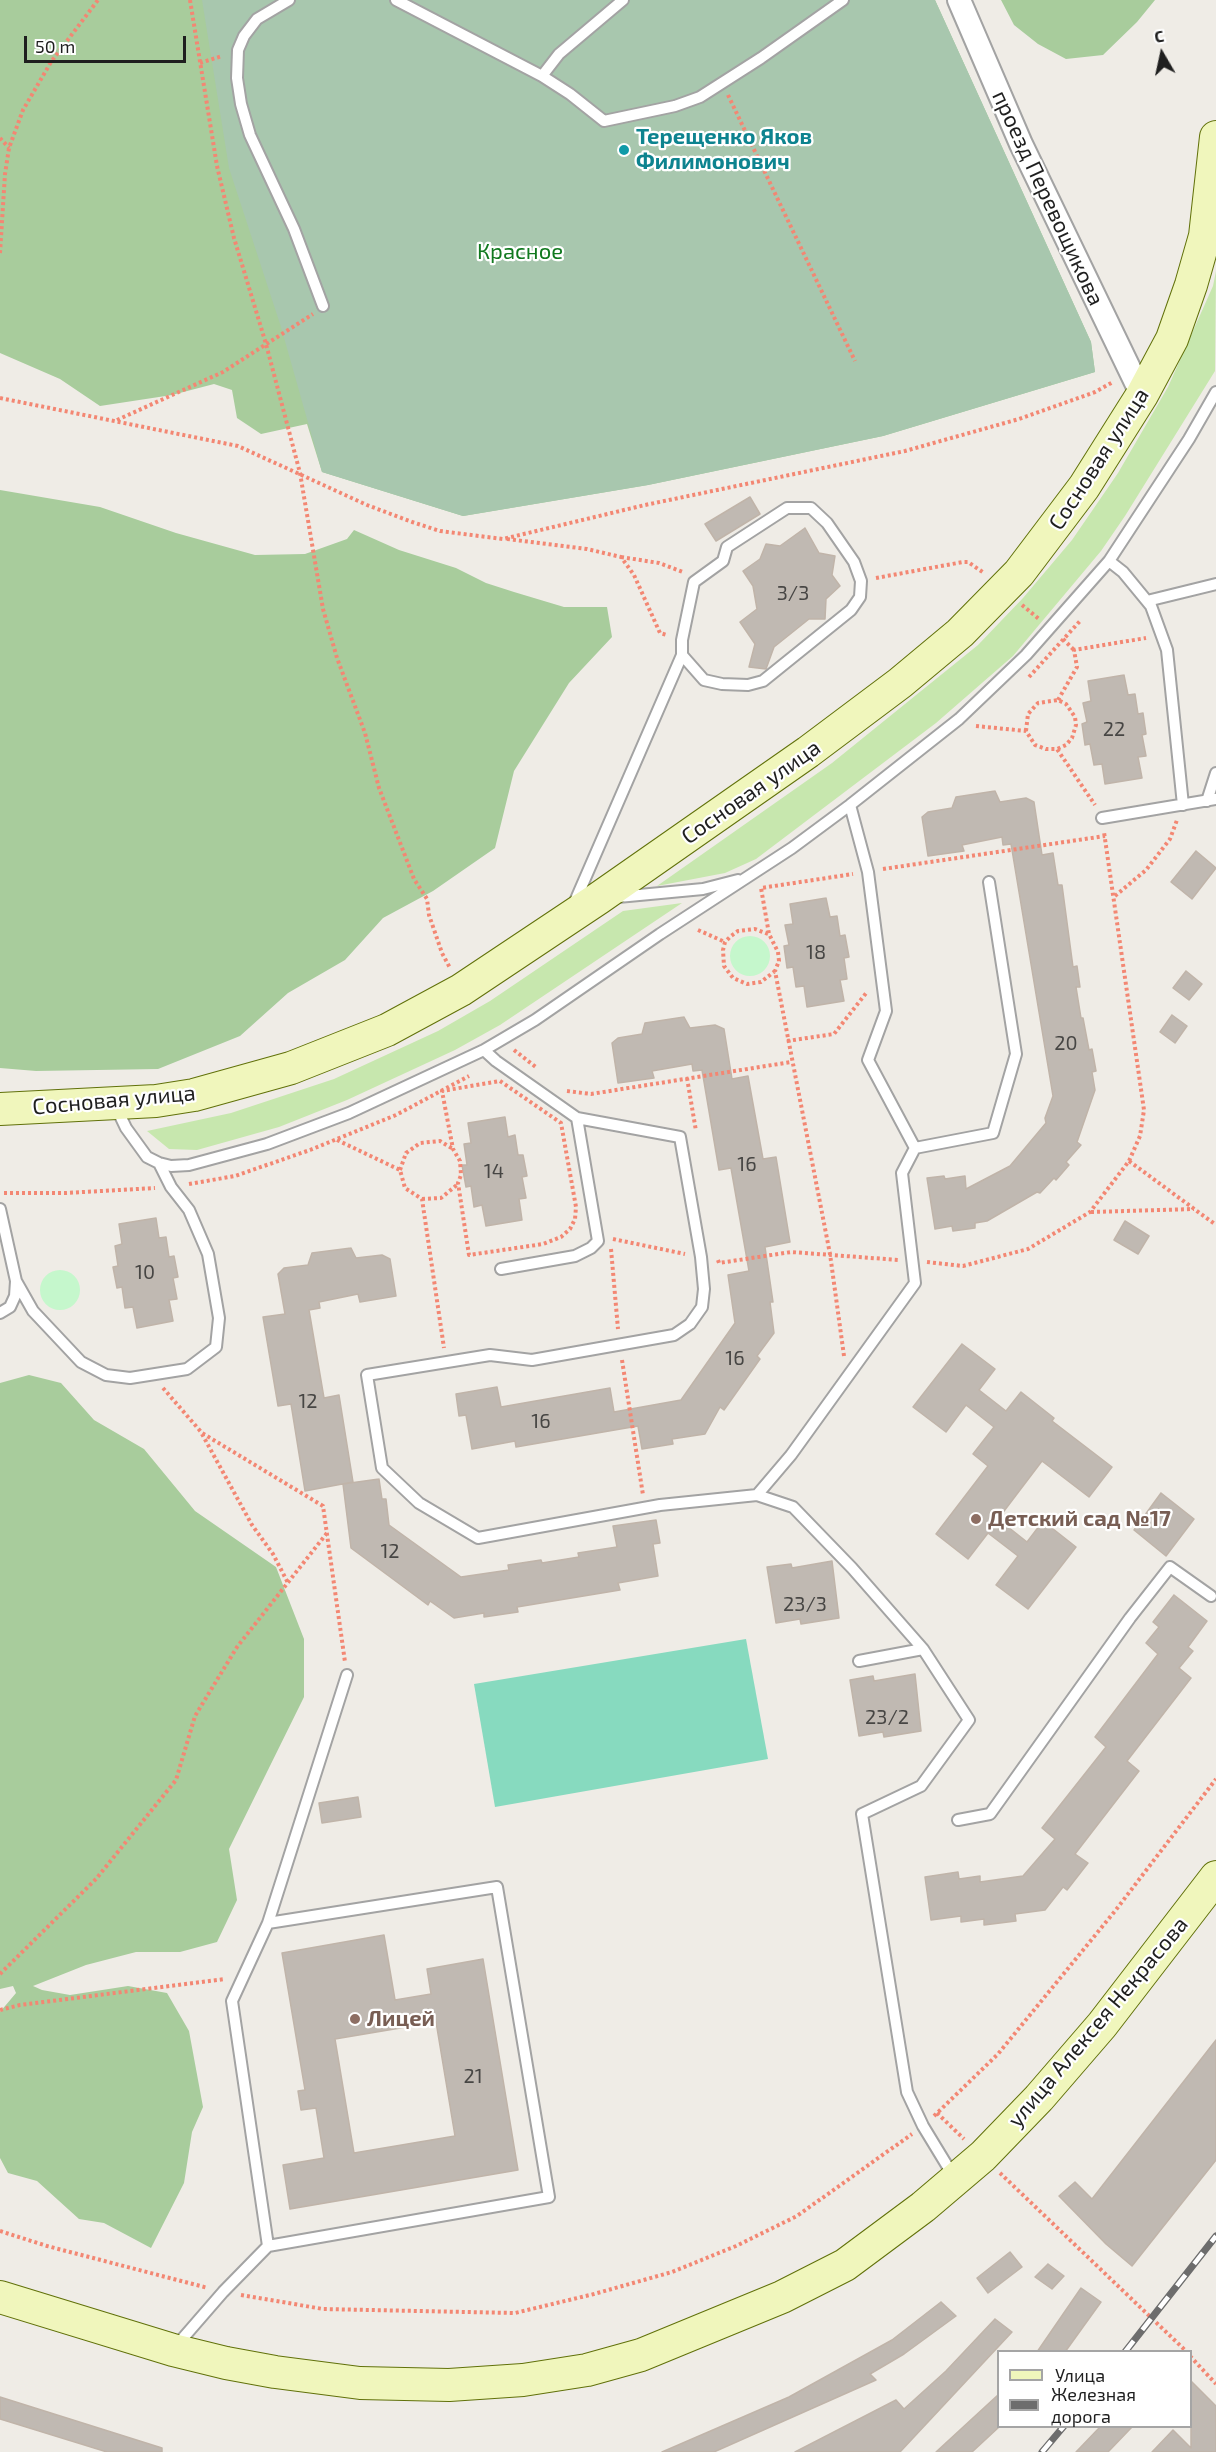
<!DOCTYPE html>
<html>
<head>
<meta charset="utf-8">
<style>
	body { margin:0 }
	#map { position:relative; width:1216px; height:2452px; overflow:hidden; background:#efece6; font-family:"Exo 2",sans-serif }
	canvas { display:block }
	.legend { position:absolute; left:997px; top:2350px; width:195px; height:78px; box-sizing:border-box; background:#fff; border:2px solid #a5a5a5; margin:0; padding:8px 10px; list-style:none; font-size:18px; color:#1f1f1f }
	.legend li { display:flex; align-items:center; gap:12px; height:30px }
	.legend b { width:30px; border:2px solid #a5a5a5 }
	.north { position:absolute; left:1132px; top:24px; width:60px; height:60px; -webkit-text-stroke:4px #fff; paint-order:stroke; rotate:351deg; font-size:16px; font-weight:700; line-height:24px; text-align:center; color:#1f1f1f }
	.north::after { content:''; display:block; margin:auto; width:21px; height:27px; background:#1f1f1f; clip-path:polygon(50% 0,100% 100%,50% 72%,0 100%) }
	.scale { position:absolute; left:24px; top:36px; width:162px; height:27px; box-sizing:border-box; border:3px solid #1f1f1f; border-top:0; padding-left:8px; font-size:18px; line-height:21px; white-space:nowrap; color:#1f1f1f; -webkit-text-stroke:4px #fff; paint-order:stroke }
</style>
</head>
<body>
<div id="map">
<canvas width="1216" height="2452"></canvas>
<ul class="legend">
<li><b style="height:8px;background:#f0f6bc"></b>Улица</li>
<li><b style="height:8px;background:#6d6d6d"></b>Железная дорога</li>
</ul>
<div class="north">С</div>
<div class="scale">50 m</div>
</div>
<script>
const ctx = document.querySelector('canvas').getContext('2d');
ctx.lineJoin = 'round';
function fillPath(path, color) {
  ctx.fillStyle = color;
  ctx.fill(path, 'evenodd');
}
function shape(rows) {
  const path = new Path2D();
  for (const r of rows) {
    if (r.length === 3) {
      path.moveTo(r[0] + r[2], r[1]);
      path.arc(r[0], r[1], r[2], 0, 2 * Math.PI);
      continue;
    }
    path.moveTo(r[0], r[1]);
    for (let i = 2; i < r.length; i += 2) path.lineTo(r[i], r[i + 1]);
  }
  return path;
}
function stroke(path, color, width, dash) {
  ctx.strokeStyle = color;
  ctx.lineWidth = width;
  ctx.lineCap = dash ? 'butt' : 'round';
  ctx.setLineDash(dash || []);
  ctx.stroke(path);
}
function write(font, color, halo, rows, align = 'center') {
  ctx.font = font + ' "Exo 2",sans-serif';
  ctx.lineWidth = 4.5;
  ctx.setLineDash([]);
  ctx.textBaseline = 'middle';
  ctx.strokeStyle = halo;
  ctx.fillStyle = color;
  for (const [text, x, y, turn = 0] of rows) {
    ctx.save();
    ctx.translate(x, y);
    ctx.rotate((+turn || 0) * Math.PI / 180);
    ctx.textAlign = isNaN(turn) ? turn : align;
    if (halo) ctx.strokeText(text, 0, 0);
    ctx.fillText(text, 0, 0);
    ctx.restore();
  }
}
fillPath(shape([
	[1216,271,1215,371,1125,516,1101,551,1013,656,936,723,756,859,725,873,657,886,832,763,978,645,1023,598,1072,540,1118,473,1168,387,1213,286],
	[682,903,500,1025,455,1050,347,1100,279,1127,197,1150,169,1149,147,1131,231,1113,334,1079,438,1031,490,1001,623,911]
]), '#c7e7ae');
fillPath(shape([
	[0,0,935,0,1091,342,1095,372,883,436,648,485,463,516,322,472,307,424,261,434,237,418,232,390,214,384,172,395,100,406,60,379,0,353],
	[1001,0,1155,0,1137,22,1103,55,1066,59,1038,44,1014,25],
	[0,490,100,507,176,533,255,555,305,554,347,539,354,530,399,550,456,568,486,583,514,592,564,607,607,607,612,637,569,683,514,771,495,848,433,891,383,918,345,960,288,993,240,1036,158,1069,36,1071,0,1068],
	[29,1375,61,1383,94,1420,144,1449,195,1511,276,1567,304,1639,304,1697,229,1849,237,1900,217,1942,180,1952,136,1952,86,1965,33,1986,42,1990,70,1995,128,1986,167,1993,189,2031,203,2107,192,2132,184,2183,151,2248,104,2223,79,2219,37,2181,8,2173,0,2158,0,2012,16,1993,13,1986,0,1989,0,1383]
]), '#a8cc9c');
fillPath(shape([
	[202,0,935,0,1091,342,1095,372,883,436,648,485,463,516,322,472,281,327,229,168]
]), '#a8c7ae');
fillPath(shape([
	[750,956,20],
	[60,1290,20]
]), '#c5f7cc');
fillPath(shape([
	[746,1639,768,1759,495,1807,474,1684]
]), '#87dabf');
const building = shape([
	[750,497,760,514,716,541,705,524,750,497],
	[805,528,819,553,835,556,832,575,840,586,826,599,825,619,809,619,774,647,766,669,749,667,755,644,740,622,757,609,753,586,743,571,760,559,766,544,780,546,805,528],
	[1124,675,1128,695,1135,694,1138,714,1143,713,1146,734,1142,735,1146,756,1138,757,1142,778,1105,784,1102,764,1094,765,1090,744,1085,745,1082,724,1087,722,1083,703,1091,701,1088,681,1124,675],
	[995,791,1000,802,1026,798,1034,802,1042,855,1053,853,1058,885,1062,885,1073,967,1077,966,1080,987,1076,987,1081,1018,1083,1018,1089,1050,1092,1049,1096,1071,1092,1072,1095,1090,1077,1142,1081,1145,1066,1162,1069,1165,1056,1180,1054,1178,1040,1193,1037,1192,987,1221,975,1223,975,1228,953,1231,952,1226,935,1229,927,1178,944,1176,945,1179,965,1176,966,1189,1010,1166,1046,1123,1045,1118,1053,1096,1011,844,1003,845,1002,837,962,845,964,851,928,856,922,817,928,812,952,808,956,797,995,791],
	[1196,851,1216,868,1192,899,1171,882,1196,851],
	[826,898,830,917,837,916,840,936,845,935,849,957,844,958,847,979,840,980,844,1001,807,1007,804,986,796,987,793,967,787,968,784,946,789,945,785,925,793,924,790,904,826,898],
	[1186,971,1202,984,1189,1000,1173,988,1186,971],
	[1172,1015,1187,1026,1175,1043,1160,1032,1172,1015],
	[684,1017,690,1028,715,1025,724,1029,732,1079,748,1076,763,1159,776,1157,790,1242,765,1247,773,1302,770,1302,774,1333,757,1356,760,1359,724,1410,720,1407,705,1434,672,1439,673,1444,642,1449,638,1426,516,1447,515,1441,472,1449,466,1415,459,1416,456,1394,497,1387,501,1407,610,1388,614,1412,681,1400,735,1323,728,1275,749,1271,731,1168,719,1170,702,1070,693,1071,692,1064,652,1071,654,1078,618,1083,612,1043,618,1038,642,1034,645,1023,684,1017],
	[505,1117,508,1137,515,1135,518,1155,523,1155,527,1176,522,1177,526,1198,519,1199,522,1220,486,1226,482,1205,474,1207,471,1186,466,1187,462,1165,467,1165,464,1144,471,1143,468,1123,505,1117],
	[156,1218,159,1238,166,1237,169,1257,174,1256,178,1277,173,1278,177,1299,169,1300,173,1321,137,1328,133,1307,125,1308,122,1287,117,1288,113,1267,118,1266,115,1246,122,1244,119,1224,156,1218],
	[1125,1221,1149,1236,1138,1254,1114,1240,1125,1221],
	[351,1248,356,1258,382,1255,390,1259,396,1296,360,1302,358,1294,319,1302,320,1308,309,1310,324,1398,339,1395,353,1482,305,1491,291,1404,278,1406,263,1317,285,1314,278,1274,284,1268,308,1265,312,1253,351,1248],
	[962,1344,995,1369,979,1390,1006,1411,1021,1392,1054,1418,1052,1421,1112,1467,1089,1497,1042,1461,998,1519,1027,1542,1043,1521,1076,1547,1028,1609,996,1585,1018,1556,988,1533,968,1559,936,1534,988,1466,973,1454,994,1427,966,1405,946,1432,913,1407,962,1344],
	[379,1479,382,1499,386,1499,389,1525,461,1577,509,1570,508,1565,541,1560,542,1563,579,1557,578,1553,617,1547,613,1526,656,1520,660,1543,653,1544,658,1576,618,1583,620,1590,517,1607,518,1612,484,1617,484,1613,454,1618,430,1601,428,1605,351,1548,343,1484,379,1479],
	[1161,1493,1194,1519,1166,1556,1134,1530,1161,1493],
	[832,1561,839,1618,801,1624,800,1619,776,1623,767,1567,791,1564,792,1568,832,1561],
	[1174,1595,1207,1621,1188,1647,1193,1651,1179,1668,1191,1678,1127,1761,1139,1771,1075,1854,1088,1863,1067,1890,1063,1887,1045,1910,1015,1914,1016,1921,984,1925,984,1919,961,1922,961,1916,931,1920,925,1877,958,1872,959,1879,980,1876,980,1882,1023,1876,1055,1839,1042,1828,1106,1747,1095,1737,1158,1654,1146,1643,1159,1627,1153,1622,1174,1595],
	[915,1674,921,1731,884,1737,883,1732,859,1736,850,1680,873,1676,874,1681,915,1674],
	[358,1797,361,1817,322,1823,319,1803,358,1797],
	[384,1935,395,2000,431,1994,427,1969,483,1959,518,2170,290,2209,283,2165,324,2158,316,2108,301,2110,298,2091,305,2090,282,1953,384,1935],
	[436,2022,455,2136,354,2153,335,2039,436,2022],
	[1216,2040,1216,2160,1132,2266,1106,2244,1059,2196,1075,2182,1092,2199,1216,2040],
	[1010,2252,1022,2267,988,2293,977,2278,1010,2252],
	[1048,2264,1064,2276,1052,2289,1035,2277,1048,2264],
	[1081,2288,1101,2302,1065,2352,1037,2352,1081,2288],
	[941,2302,956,2316,904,2354,870,2374,876,2380,714,2452,662,2452,789,2397,892,2340,941,2302],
	[995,2319,1012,2332,900,2452,795,2452,896,2400,904,2409,946,2371,995,2319],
	[1191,2381,1216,2406,1216,2452,1152,2452,1173,2430,1191,2448,1191,2381],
	[999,2394,999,2427,972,2452,936,2452,999,2394],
	[0,2397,162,2448,162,2452,107,2452,0,2419,0,2397],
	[1100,2427,1132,2427,1108,2452,1076,2452,1100,2427]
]);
fillPath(building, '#c0b9b2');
stroke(building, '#c0b4a9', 1.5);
const lane = shape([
	[289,0,257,19,244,36,238,50,237,78,241,104,250,135,294,229,323,306],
	[396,0,542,76,570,94,604,121,675,106,700,97,761,58,843,0],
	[542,76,559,54,623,0],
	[1109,561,1123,572,1151,606,1167,650,1183,805],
	[1147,601,1216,584],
	[1207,801,1216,773],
	[850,805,868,872,886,1011,868,1060,915,1148,993,1133,1016,1054,989,882],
	[1102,818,1216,799],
	[618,897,703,889,738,880],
	[573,906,682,655,682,640,694,582,723,561,727,547,787,508,811,508,827,523,854,562,861,581,860,597,851,610,763,681,748,685,722,684,704,680,682,655],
	[484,1050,496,1061,577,1118,680,1137,701,1257,704,1289,702,1307,690,1324,674,1335,532,1360,490,1355,367,1375,382,1468,419,1503,478,1538,660,1505,757,1495,793,1507,852,1568,923,1649],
	[116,1107,126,1128,147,1157,159,1163,171,1166,189,1165,267,1144,349,1113,484,1050,535,1020,660,934,792,848,850,805,959,719,1026,655,1109,561,1189,439,1216,392],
	[0,1209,16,1281,15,1296,10,1307,0,1313],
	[501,1269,575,1256,591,1248,598,1241,577,1118],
	[16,1281,33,1311,81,1362,106,1375,130,1378,187,1369,216,1347,219,1318,208,1254,189,1210,171,1187,159,1163],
	[757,1495,791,1455,915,1283,902,1173,915,1148],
	[859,1661,923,1649,969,1720,921,1786,862,1814,907,2092,923,2126,954,2177],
	[958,1820,990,1814,1130,1618,1170,1567,1211,1596],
	[268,1923,347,1675],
	[177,2345,223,2292,268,2246,549,2197,497,1887,268,1923,232,2001,268,2246]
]);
const street = shape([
	[959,0,1021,144,1142,395]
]);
const secondary = shape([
	[0,1109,156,1101,194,1095,291,1068,387,1030,461,990,599,898,808,752,900,683,960,633,1019,573,1084,487,1142,395,1172,339,1191,285,1205,236,1216,137],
	[0,2297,173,2350,226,2363,275,2372,360,2383,449,2385,523,2380,587,2370,641,2355,782,2297,845,2265,923,2207,983,2156,1039,2098,1102,2025,1216,1877]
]);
stroke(lane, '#a3a3a3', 14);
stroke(street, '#a3a3a3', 26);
stroke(secondary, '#61710a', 34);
stroke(shape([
	[190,0,217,166,234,238,266,344,300,473,323,609,337,658,365,733,379,788,414,879,427,899,429,915,442,953,450,968],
	[200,63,222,56],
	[728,95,855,361],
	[0,138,9,148],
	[0,253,5,174,9,148,23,110,51,62,98,0],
	[0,398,238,446,367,505,412,522,440,531,503,539,645,505,905,451,1019,419,1095,392,1113,382],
	[117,420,223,372,313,314],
	[507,539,587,549,621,557,634,575,660,633,667,635],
	[621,557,659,563,683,572],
	[876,578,963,562,968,562,984,573],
	[1022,605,1039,619],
	[1063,639,1074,650],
	[1029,677,1080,621],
	[1058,700,1077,667,1074,650,1146,638],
	[976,726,1026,731,1035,745,1046,749,1057,749,1095,805],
	[1026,731,1028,714,1038,703,1058,700,1066,704,1075,717,1076,725,1072,738,1066,745,1057,749],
	[883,869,1105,836],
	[1115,896,1146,870,1170,839,1177,820],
	[698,930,725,942],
	[768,934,755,929,738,931,731,936,725,942,723,950,724,966,733,978,747,984,761,982,775,971],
	[787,1041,834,1034,867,992],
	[514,1050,537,1068],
	[687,1078,696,1131],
	[500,1081,561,1123,576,1207,575,1219,570,1229,561,1237,543,1244,469,1255,458,1183,461,1175,460,1161,453,1149,442,1091,500,1081],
	[567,1091,591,1094,791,1062],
	[337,1140,400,1170,405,1188,422,1199,444,1348],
	[1129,1161,1216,1225],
	[400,1170,406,1153,420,1143,440,1141,453,1149],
	[189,1184,235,1176,310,1150,396,1115,469,1076],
	[4,1193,66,1193,155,1188],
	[422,1199,441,1198,458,1184],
	[1091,1212,1194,1209],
	[613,1239,685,1254],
	[611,1249,618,1329],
	[718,1260,719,1263,791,1252,899,1260],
	[927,1262,963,1266,1028,1249,1090,1212,1129,1161,1140,1136,1144,1110,1104,832],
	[844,1356,830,1254,775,971,779,961,778,952,769,934,761,888,853,874],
	[622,1360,643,1495],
	[163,1388,202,1433,323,1506,345,1662],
	[202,1434,252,1525,273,1554,288,1583],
	[0,1974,96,1879,176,1780,195,1716,237,1647,327,1533],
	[0,2010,20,2005,225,1979],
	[937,2113,964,2139],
	[934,2116,998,2054,1115,1911,1216,1779],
	[1000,2173,1187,2352],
	[0,2231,47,2246,208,2288],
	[241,2295,323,2309,515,2313,594,2294,672,2272,736,2246,797,2216,912,2134],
	[1190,2356,1216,2384]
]), '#f38773', 4, [3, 3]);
stroke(lane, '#fff', 10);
stroke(street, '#fff', 22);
stroke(secondary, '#f0f6bc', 32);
const rail = shape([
	[1125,2352,1216,2236],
	[1042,2452,1064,2426]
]);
stroke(rail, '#6d6d6d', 7);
stroke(rail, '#fff', 4.5, [14]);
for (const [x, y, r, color] of [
	[624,150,6,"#0f9aa8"],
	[976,1519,6,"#8d6e63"],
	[355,2019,6,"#8d6e63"]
]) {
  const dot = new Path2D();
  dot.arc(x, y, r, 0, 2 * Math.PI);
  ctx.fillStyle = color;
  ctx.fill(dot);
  stroke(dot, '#fff', 2);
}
write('20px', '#474644', null, [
	["3/3",793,593],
	["22",1114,729],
	["18",816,952],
	["20",1066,1043],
	["16",747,1164],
	["14",494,1171],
	["10",145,1272],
	["16",735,1358],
	["12",308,1401],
	["16",541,1421],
	["12",390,1551],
	["23/3",805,1604],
	["23/2",887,1717],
	["21",473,2076]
]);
write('bold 22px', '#0d838f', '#fff', [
	["Терещенко Яков",636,137],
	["Филимонович",636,162]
], 'left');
write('22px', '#1f1f1f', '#fff', [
	["проезд Перевощикова",1048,198,65],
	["Сосновая улица",1099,459,-57],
	["Сосновая улица",751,792,-35],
	["Сосновая улица",114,1100,-5],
	["улица Алексея Некрасова",1098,2022,-50]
]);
write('22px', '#11791f', '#fff', [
	["Красное",520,252]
]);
write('bold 22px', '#785e54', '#fff', [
	["Детский сад №17",988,1519],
	["Лицей",367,2019]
], 'left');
</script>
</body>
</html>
